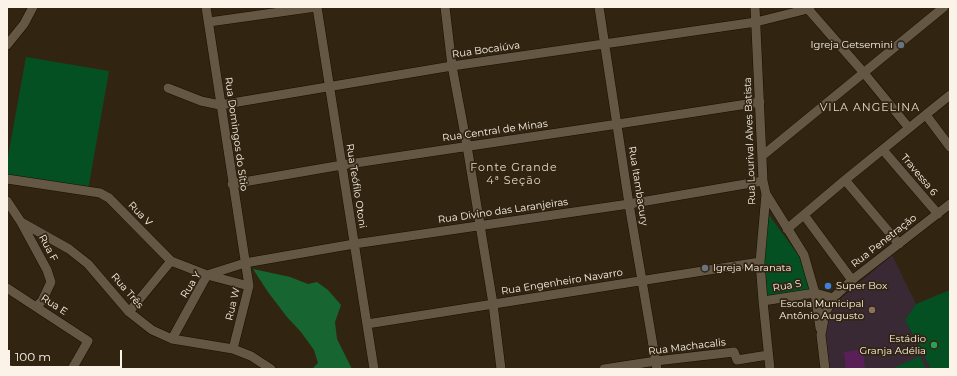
<!DOCTYPE html>
<html>
<head>
<meta charset="utf-8">
<style>
	body { margin:0 }
	#map { position:relative; width:957px; height:376px; overflow:hidden; background:#312512; font-family:Montserrat,sans-serif }
	canvas { display:block }
	.frame { position:absolute; inset:0; border:8px solid #fbf3e7; pointer-events:none }
	.scale { position:absolute; left:8px; top:350px; width:114px; height:18px; box-sizing:border-box; border:2px solid #fbf3e7; border-top:0; padding-left:5px; font-size:12px; line-height:14px; white-space:nowrap; color:#fbf3e7; -webkit-text-stroke:3px #312512; paint-order:stroke }
</style>
</head>
<body>
<div id="map">
<canvas width="957" height="376"></canvas>
<div class="frame"></div>
<div class="scale">100 m</div>
</div>
<script>
const ctx = document.querySelector('canvas').getContext('2d');
ctx.lineJoin = 'round';
function fillPath(path, color) {
  ctx.fillStyle = color;
  ctx.fill(path, 'evenodd');
}
function shape(rows) {
  const path = new Path2D();
  for (const r of rows) {
    path.moveTo(r[0], r[1]);
    for (let i = 2; i < r.length; i += 2) path.lineTo(r[i], r[i + 1]);
  }
  return path;
}
function stroke(path, color, width, dash) {
  ctx.strokeStyle = color;
  ctx.lineWidth = width;
  ctx.lineCap = dash ? 'butt' : 'round';
  ctx.setLineDash(dash || []);
  ctx.stroke(path);
}
function write(font, color, halo, rows, align = 'center') {
  ctx.font = font + ' Montserrat,sans-serif';
  ctx.lineWidth = 3.5;
  ctx.setLineDash([]);
  ctx.textBaseline = 'middle';
  ctx.strokeStyle = halo;
  ctx.fillStyle = color;
  for (const [text, x, y, turn = 0] of rows) {
    ctx.save();
    ctx.translate(x, y);
    ctx.rotate((+turn || 0) * Math.PI / 180);
    ctx.textAlign = isNaN(turn) ? turn : align;
    if (halo) ctx.strokeText(text, 0, 0);
    ctx.fillText(text, 0, 0);
    ctx.restore();
  }
}
fillPath(shape([
	[892,255,916,304,905,320,931,369,830,369,825,336,829,316,837,302]
]), '#392934');
fillPath(shape([
	[26,57,109,71,88,190,7,176,7,162],
	[769,215,799,256,810,291,766,296,763,263],
	[950,290,950,369,931,369,905,320,916,304],
	[920,356,926,369,894,369,894,368]
]), '#055022');
fillPath(shape([
	[253,269,290,277,308,284,317,282,328,290,341,305,335,322,337,339,352,369,312,369,318,363,314,350,301,332,287,317,268,292]
]), '#176631');
fillPath(shape([
	[863,349,865,369,846,369,844,352]
]), '#592058');
const minor = shape([
	[206,7,249,286,233,349],
	[317,7,374,369],
	[445,7,452,66,467,146,493,304,501,369],
	[599,7,629,204,657,369],
	[755,7,763,181,766,194,760,262,763,301,770,369],
	[808,9,864,73,909,128],
	[209,22,316,7],
	[7,45,24,24,33,7],
	[168,88,201,101,220,105,452,66,756,22,808,9,810,7],
	[926,115,950,147],
	[883,150,938,214],
	[762,156,944,7],
	[7,179,100,193,109,198,171,261,207,275,249,286],
	[845,180,899,244],
	[232,184,342,165,618,124,760,102],
	[766,194,804,255,815,293,820,328],
	[7,201,21,222,47,270,51,282,42,301,36,307],
	[804,215,852,280],
	[21,222,69,249,88,264,129,312,152,330,172,339,233,349,251,356,271,369],
	[787,229,845,180,950,95],
	[7,288,88,341,72,369],
	[763,301,815,293,833,298],
	[129,312,171,261],
	[367,324,760,262],
	[172,339,207,275,245,263,354,244,629,204,763,181],
	[7,368,9,369],
	[604,369,656,361,734,352,737,360,768,355],
	[825,369,821,335,825,314,833,298,852,280,950,204]
]);
stroke(minor, '#180e00', 10);
stroke(minor, '#645743', 9);
for (const [x, y, r, color] of [
	[901,45,4,"#6b7280"],
	[705,268,4,"#6b7280"],
	[828,286,4,"#3f7fe0"],
	[872,310,4,"#8d6e63"],
	[934,345,4,"#2e9e5b"]
]) {
  const dot = new Path2D();
  dot.arc(x, y, r, 0, 2 * Math.PI);
  ctx.fillStyle = color;
  ctx.fill(dot);
  stroke(dot, '#312512', 1.5);
}
write('10px', '#fbf3e7', '#312512', [
	["Igreja Getsemini",893,45],
	["Igreja Maranata",713,268,"left"],
	["Super Box",836,286,"left"],
	["Escola Municipal",864,304],
	["Antônio Augusto",864,316],
	["Estádio",926,339],
	["Granja Adélia",926,351]
], 'right');
write('10px', '#fbf3e7', '#312512', [
	["Rua Bocaiúva",486,50,-8],
	["Rua Central de Minas",495,131,-8],
	["Rua Domingos do Sítio",236,134,82],
	["Rua Lourival Alves Batista",750,141,-92],
	["Travessa 6",919,175,50],
	["Rua Teófilo Otoni",356,186,81],
	["Rua Itambacury",638,186,81],
	["Rua Divino das Laranjeiras",503,211,-8],
	["Rua V",140,214,46],
	["Rua Penetração",884,241,-38],
	["Rua F",48,248,62],
	["Rua Engenheiro Navarro",562,282,-9],
	["Rua Y",191,285,-58],
	["Rua S",787,286,-9],
	["Rua Três",127,291,49],
	["Rua W",233,304,-77],
	["Rua E",54,305,33],
	["Rua Machacalis",687,347,-7]
]);
ctx.letterSpacing = '1px';
write('11px', '#e7d8c0', '#312512', [
	["VILA ANGELINA",870,108],
	["Fonte Grande",514,168],
	["4ª Seção",514,181]
]);
ctx.letterSpacing = '0px';
</script>
</body>
</html>
